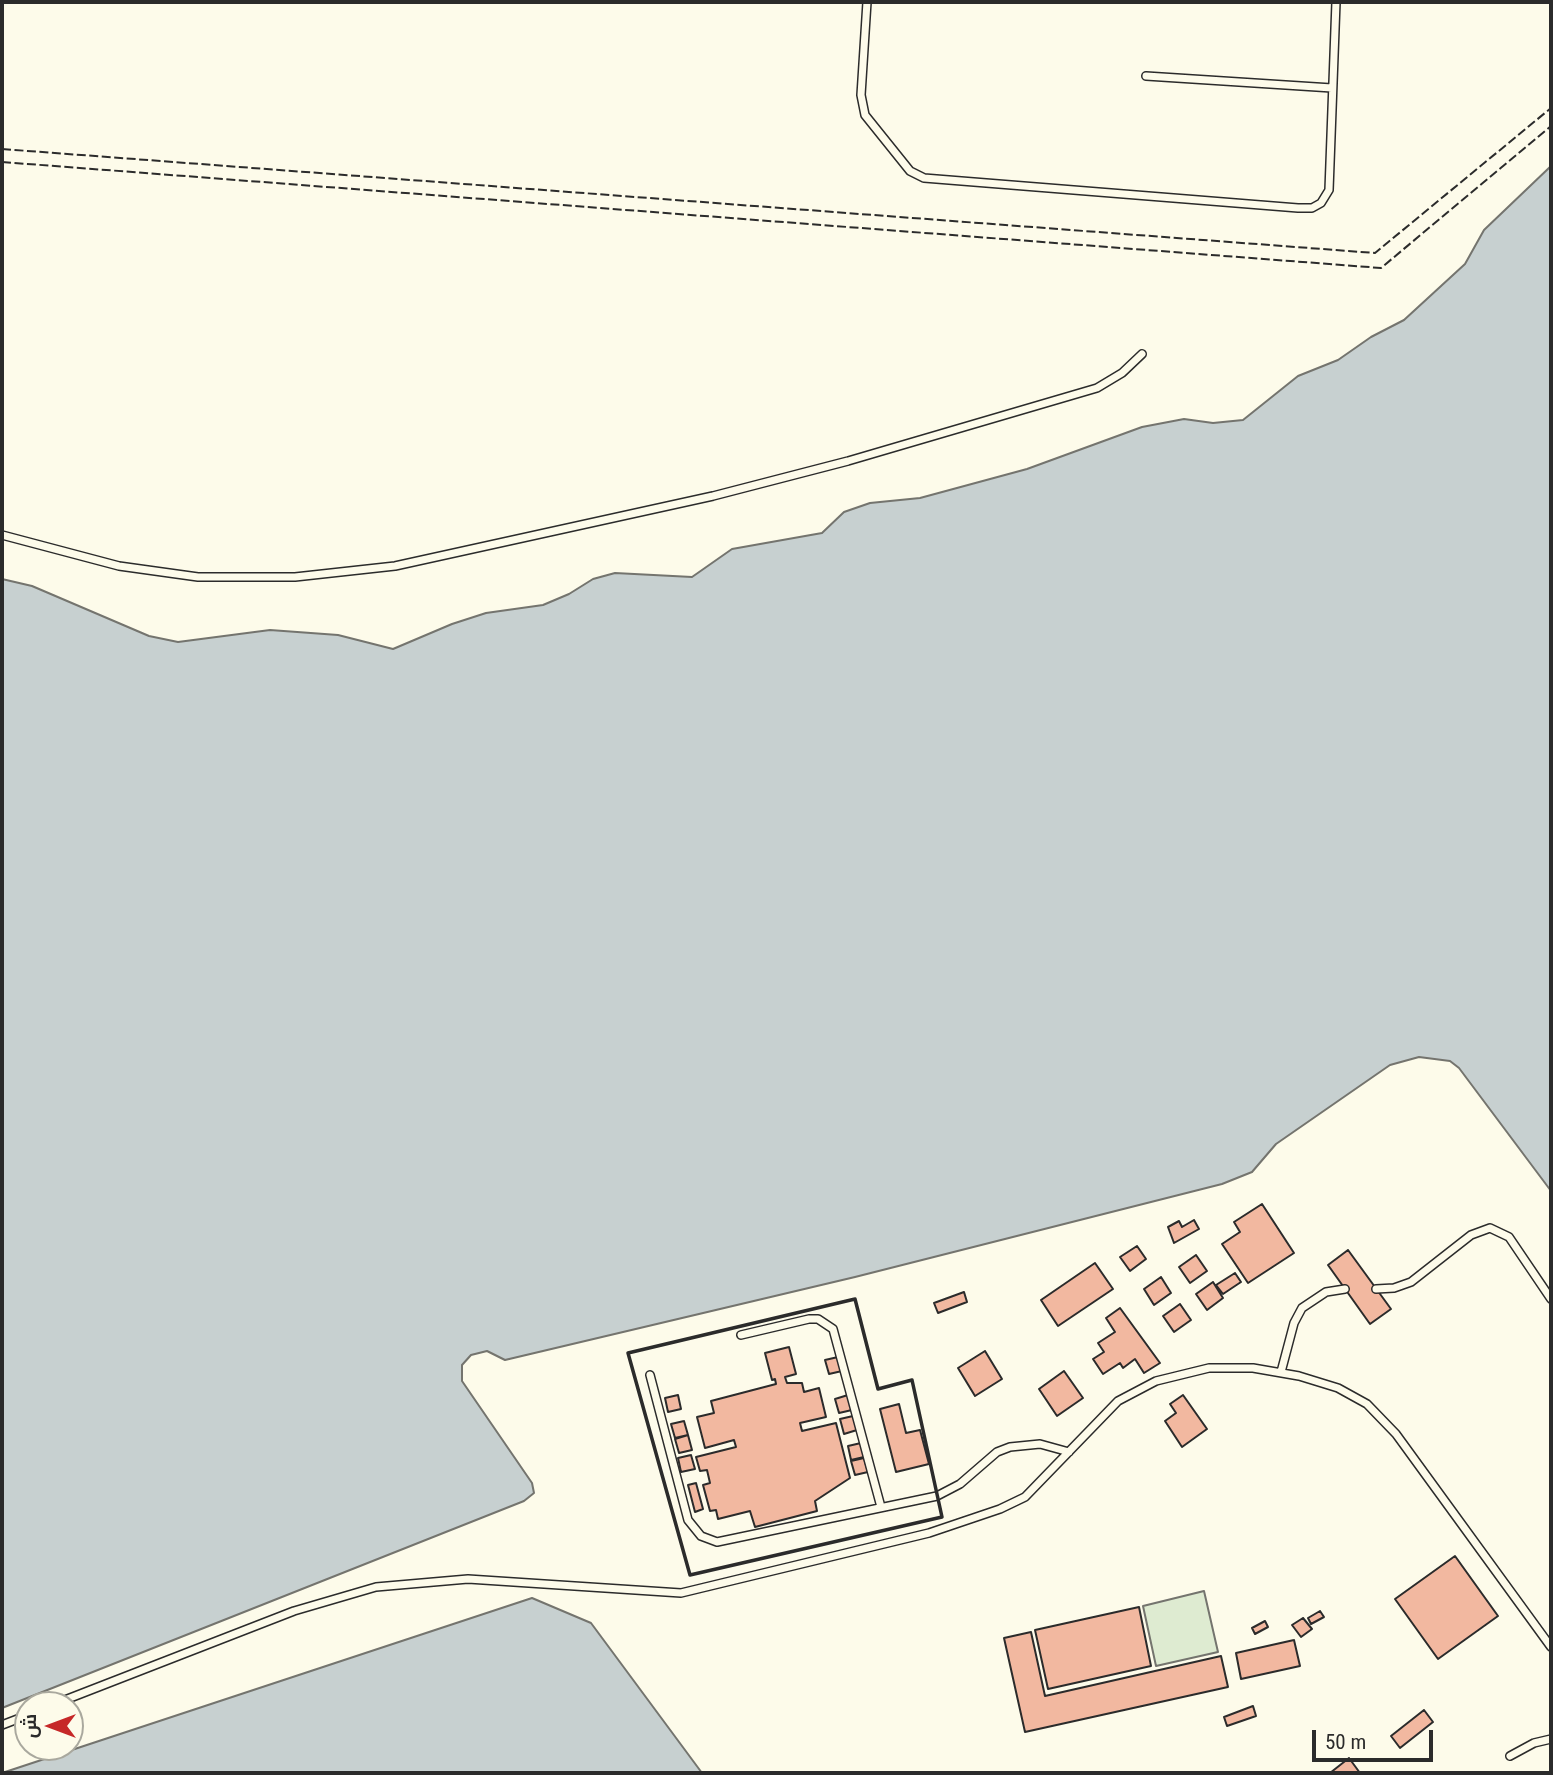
<!DOCTYPE html>
<html>
<head>
<meta charset="utf-8">
<style>
	body { margin:0 }
	#map { position:relative; width:1553px; height:1775px; overflow:hidden; background:#fdfbea; font-family:"Roboto Condensed",Cairo,sans-serif }
	canvas { display:block }
	.frame { position:absolute; inset:0; border:4px solid #2b2b2b; pointer-events:none }
	.north { position:absolute; left:14px; top:1691px; width:70px; height:70px; box-sizing:border-box; background:#fdfbea; border:2px solid #a9a89e; border-radius:50%; rotate:270deg; font-size:19px; font-weight:700; line-height:28px; text-align:center; color:#2b2b2b }
	.north::after { content:''; display:block; margin:auto; width:24px; height:32px; background:#c62828; clip-path:polygon(50% 0,100% 100%,50% 72%,0 100%) }
	.scale { position:absolute; left:1312px; top:1730px; width:121px; height:32px; box-sizing:border-box; border:4px solid #2b2b2b; border-top:0; padding-left:9px; font-size:21px; line-height:24px; white-space:nowrap; color:#2b2b2b; -webkit-text-stroke:5px #fdfbea; paint-order:stroke }
</style>
</head>
<body>
<div id="map">
<canvas width="1553" height="1775"></canvas>
<div class="frame"></div>
<div class="north">ش</div>
<div class="scale">50 m</div>
</div>
<script>
const ctx = document.querySelector('canvas').getContext('2d');
ctx.lineJoin = 'round';
function fillPath(path, color) {
  ctx.fillStyle = color;
  ctx.fill(path, 'evenodd');
}
function shape(rows) {
  const path = new Path2D();
  for (const r of rows) {
    path.moveTo(r[0], r[1]);
    for (let i = 2; i < r.length; i += 2) path.lineTo(r[i], r[i + 1]);
  }
  return path;
}
function stroke(path, color, width, dash) {
  ctx.strokeStyle = color;
  ctx.lineWidth = width;
  ctx.lineCap = dash ? 'butt' : 'round';
  ctx.setLineDash(dash || []);
  ctx.stroke(path);
}
const green = shape([
	[1204,1591,1218,1652,1156,1666,1143,1606,1204,1591]
]);
fillPath(green, '#deebd1');
stroke(green, '#74746e', 2);
const water = shape([
	[1551,166,1551,1191,1459,1068,1450,1061,1419,1057,1390,1065,1276,1144,1252,1172,1222,1184,855,1277,505,1360,487,1351,471,1355,462,1365,462,1381,532,1483,534,1493,524,1501,2,1708,2,579,32,586,149,636,178,642,270,630,338,635,393,649,452,624,486,613,543,605,569,594,593,579,615,573,692,577,732,549,822,533,844,512,870,503,920,498,1027,469,1142,427,1184,419,1213,423,1243,420,1298,376,1338,360,1371,337,1404,320,1465,264,1484,230,1551,166],
	[532,1598,591,1623,702,1773,2,1773,532,1598]
]);
fillPath(water, '#c7d0d0');
stroke(water, '#74746e', 2);
const building = shape([
	[1262,1204,1294,1253,1248,1283,1222,1244,1240,1232,1234,1222,1262,1204],
	[1194,1220,1199,1229,1174,1243,1168,1227,1179,1221,1182,1227,1194,1220],
	[1137,1246,1146,1259,1130,1271,1120,1257,1137,1246],
	[1348,1250,1391,1309,1370,1324,1328,1265,1348,1250],
	[1196,1255,1207,1271,1190,1283,1179,1267,1196,1255],
	[1095,1263,1113,1289,1058,1326,1041,1300,1095,1263],
	[1235,1273,1241,1282,1223,1294,1216,1285,1235,1273],
	[1161,1277,1171,1293,1154,1305,1144,1289,1161,1277],
	[1213,1282,1223,1298,1207,1310,1196,1294,1213,1282],
	[964,1292,967,1302,938,1313,934,1303,964,1292],
	[1180,1304,1191,1320,1174,1332,1163,1316,1180,1304],
	[1120,1308,1160,1363,1144,1373,1135,1359,1123,1368,1120,1363,1103,1374,1093,1359,1104,1352,1098,1343,1115,1332,1106,1318,1120,1308],
	[789,1347,796,1374,785,1377,787,1383,802,1383,804,1392,819,1388,826,1417,800,1423,802,1431,836,1423,850,1478,815,1501,817,1511,755,1527,750,1511,718,1519,716,1510,710,1511,703,1485,710,1483,707,1470,700,1471,696,1457,736,1447,734,1440,705,1448,697,1417,714,1413,711,1401,776,1384,775,1379,772,1380,765,1353,789,1347],
	[985,1351,1002,1379,975,1396,958,1368,985,1351],
	[838,1357,842,1371,829,1374,825,1360,838,1357],
	[1064,1371,1083,1398,1057,1416,1039,1389,1064,1371],
	[678,1395,681,1409,668,1412,665,1398,678,1395],
	[848,1395,852,1410,839,1413,835,1399,848,1395],
	[1183,1395,1207,1429,1182,1447,1165,1421,1176,1413,1170,1404,1183,1395],
	[899,1404,906,1433,920,1430,929,1464,896,1472,880,1409,899,1404],
	[853,1416,857,1430,844,1434,840,1419,853,1416],
	[684,1421,688,1435,675,1438,671,1424,684,1421],
	[688,1435,692,1450,679,1453,675,1439,688,1435],
	[861,1443,864,1457,851,1460,848,1446,861,1443],
	[691,1455,695,1469,681,1472,678,1458,691,1455],
	[864,1458,868,1472,855,1475,851,1461,864,1458],
	[696,1483,703,1509,695,1512,688,1485,696,1483],
	[1455,1556,1498,1616,1438,1659,1395,1599,1455,1556],
	[1139,1607,1151,1666,1048,1689,1035,1630,1139,1607],
	[1320,1611,1324,1617,1311,1624,1308,1618,1320,1611],
	[1303,1618,1312,1629,1301,1637,1292,1625,1303,1618],
	[1265,1621,1268,1627,1255,1634,1252,1628,1265,1621],
	[1031,1632,1045,1696,1221,1656,1228,1687,1025,1732,1004,1638,1031,1632],
	[1294,1640,1300,1666,1241,1679,1236,1653,1294,1640],
	[1253,1706,1256,1716,1227,1726,1224,1717,1253,1706],
	[1424,1710,1433,1722,1400,1748,1391,1736,1424,1710],
	[1349,1758,1360,1773,1330,1773,1349,1758]
]);
fillPath(building, '#f2b8a0');
stroke(building, '#2b2b2b', 2);
const service = shape([
	[867,2,861,95,865,115,910,171,924,178,1298,208,1312,208,1321,203,1329,190,1336,2],
	[1146,76,1332,88],
	[2,535,119,566,198,577,295,577,395,566,713,496,848,461,1097,388,1122,373,1142,354],
	[1376,1289,1394,1288,1411,1282,1471,1235,1490,1228,1509,1237,1551,1299],
	[741,1335,809,1319,818,1319,833,1329,881,1507],
	[1281,1372,1294,1323,1302,1308,1326,1292,1345,1289],
	[650,1375,688,1520,701,1536,717,1542,937,1496,960,1484,997,1452,1010,1447,1040,1444,1069,1452],
	[52,1705,294,1611,376,1587,468,1579,681,1593,929,1533,1000,1509,1025,1497,1118,1401,1156,1381,1209,1368,1253,1368,1299,1376,1338,1388,1367,1404,1396,1434,1551,1647],
	[2,1725,28,1715],
	[1510,1756,1534,1743,1551,1739]
]);
stroke(service, '#2b2b2b', 10);
stroke(service, '#fdfbea', 7);
stroke(shape([
	[2,149,1375,253,1551,108],
	[2,162,1381,268,1551,126]
]), '#2b2b2b', 2, [9, 3.5]);
stroke(shape([
	[855,1299,878,1389,912,1380,942,1517,690,1575,628,1353,855,1299]
]), '#2b2b2b', 3.5);
</script>
</body>
</html>
